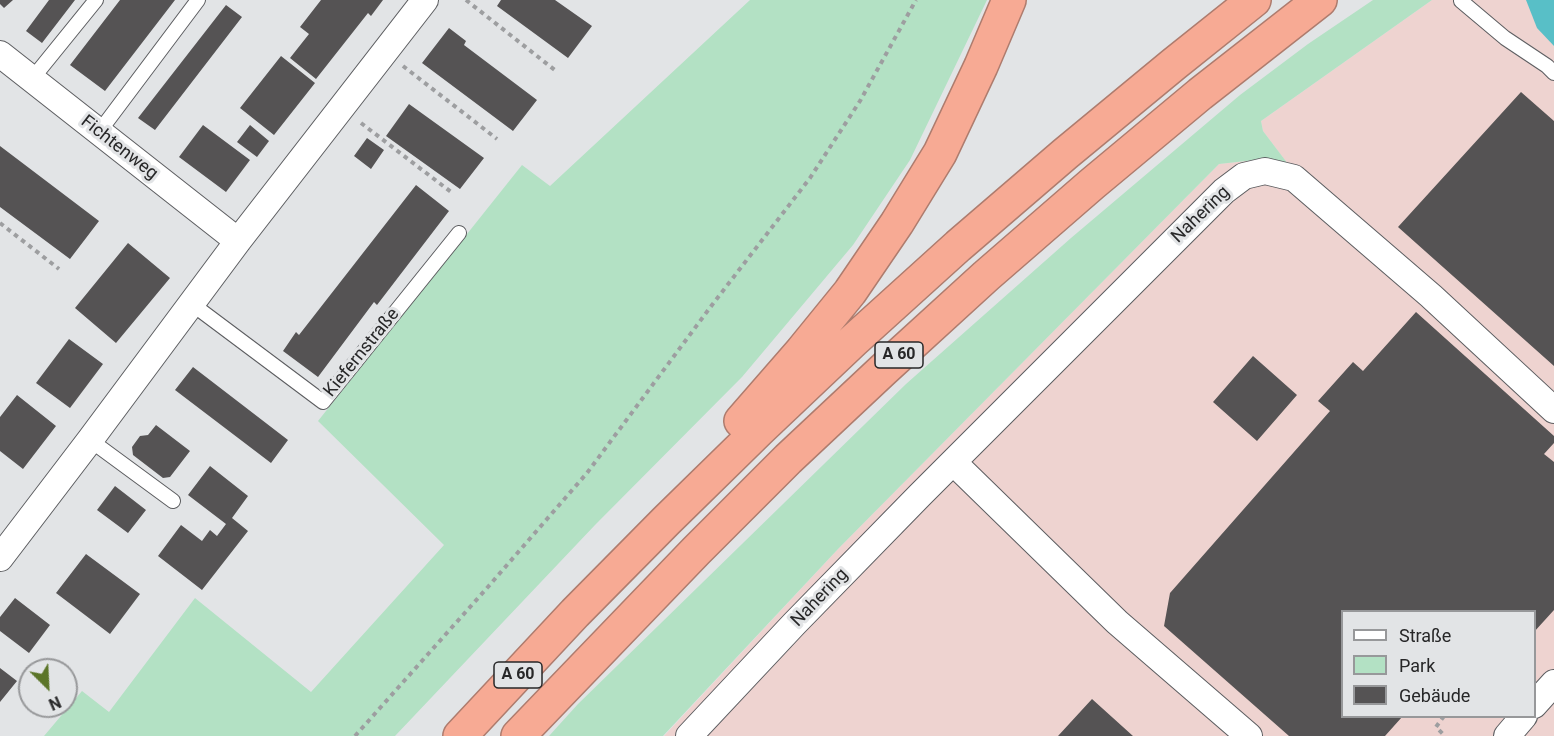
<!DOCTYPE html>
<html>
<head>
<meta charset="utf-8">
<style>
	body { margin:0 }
	#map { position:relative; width:1554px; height:736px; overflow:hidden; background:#e2e4e6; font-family:Roboto,sans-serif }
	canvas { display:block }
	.legend { position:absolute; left:1341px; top:610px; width:195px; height:108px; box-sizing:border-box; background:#e2e4e6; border:2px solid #97989a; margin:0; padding:8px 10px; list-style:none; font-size:18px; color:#272728 }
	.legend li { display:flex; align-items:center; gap:12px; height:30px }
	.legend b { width:30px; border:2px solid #97989a }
	.north { position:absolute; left:18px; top:658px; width:60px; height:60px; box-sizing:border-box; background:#e2e4e6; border:2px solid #97989a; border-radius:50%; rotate:156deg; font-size:16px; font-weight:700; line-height:24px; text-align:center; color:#272728 }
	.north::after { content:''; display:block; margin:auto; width:21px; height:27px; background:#5b7528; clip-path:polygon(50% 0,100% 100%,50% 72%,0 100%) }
</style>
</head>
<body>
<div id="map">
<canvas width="1554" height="736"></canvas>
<ul class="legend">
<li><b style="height:8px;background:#fff"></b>Straße</li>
<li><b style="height:16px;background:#b3e1c4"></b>Park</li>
<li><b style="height:16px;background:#555354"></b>Gebäude</li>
</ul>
<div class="north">N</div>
</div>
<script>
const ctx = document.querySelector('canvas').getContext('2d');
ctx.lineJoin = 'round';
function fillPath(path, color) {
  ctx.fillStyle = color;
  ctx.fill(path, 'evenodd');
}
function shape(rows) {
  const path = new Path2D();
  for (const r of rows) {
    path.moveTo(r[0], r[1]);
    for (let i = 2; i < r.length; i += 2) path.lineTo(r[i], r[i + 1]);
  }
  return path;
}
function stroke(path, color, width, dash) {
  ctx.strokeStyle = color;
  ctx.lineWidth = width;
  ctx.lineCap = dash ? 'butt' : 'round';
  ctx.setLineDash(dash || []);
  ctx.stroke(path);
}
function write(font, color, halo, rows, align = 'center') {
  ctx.font = font + ' Roboto,sans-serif';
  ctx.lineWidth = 6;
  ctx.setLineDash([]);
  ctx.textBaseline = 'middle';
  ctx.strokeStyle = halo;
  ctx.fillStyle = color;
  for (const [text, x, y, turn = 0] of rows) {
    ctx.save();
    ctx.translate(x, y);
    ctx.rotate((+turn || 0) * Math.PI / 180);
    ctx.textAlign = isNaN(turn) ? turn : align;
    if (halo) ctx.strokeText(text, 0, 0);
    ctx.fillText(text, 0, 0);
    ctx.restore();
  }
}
fillPath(shape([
	[1432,0,1554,0,1554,736,664,736,838,549,1219,164,1264,159,1287,163,1263,131,1261,121],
	[1342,612,1534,612,1534,716,1342,716]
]), '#eed3d0');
fillPath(shape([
	[750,0,987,0,910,160,853,245,742,377,595,525,395,736,44,736,82,691,109,712,195,598,311,692,444,545,318,421,522,165,550,186],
	[1373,0,1432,0,1261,121,1263,131,1288,164,1264,159,1219,164,838,549,663,736,549,736,578,704,906,384,1071,238,1240,95,1308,44]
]), '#b3e1c4');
fillPath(shape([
	[1526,0,1554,0,1554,46,1537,28]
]), '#58bfc7');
fillPath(shape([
	[0,0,13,0,4,8,0,4],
	[49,0,75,0,42,43,26,31],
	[120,0,175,0,105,91,70,65],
	[321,0,383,0,371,16,368,13,316,79,290,58,309,34,300,27],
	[501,0,555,0,592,26,568,58,497,6],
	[226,5,242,17,155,130,138,118],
	[449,28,466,41,464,45,537,100,513,131,422,63],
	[281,56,315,83,274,135,240,108],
	[1521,92,1554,121,1554,366,1398,227],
	[409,104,484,158,460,189,386,136],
	[203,125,250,160,226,192,179,157],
	[250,125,269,141,257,157,237,142],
	[367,138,384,150,371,169,354,156],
	[0,146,99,221,70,259,0,207],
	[416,185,449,211,377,305,374,302,318,377,283,351,296,332,299,335],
	[128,243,170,278,116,343,75,308],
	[1416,312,1554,436,1554,443,1544,454,1554,462,1554,610,1534,632,1534,612,1342,612,1342,717,1402,717,1385,736,1289,736,1164,626,1170,593,1330,411,1318,401,1353,362,1363,371],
	[69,339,103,364,70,408,36,383],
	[1253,356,1297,395,1257,441,1213,402],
	[193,367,288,440,271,463,175,390],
	[17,395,56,426,23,469,0,451,0,417],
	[156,425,190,451,170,477,163,478,133,455,132,447,140,436,148,435],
	[210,466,248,496,232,518,248,531,202,590,158,556,181,525,202,541,210,530,217,536,226,524,188,495],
	[115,486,146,510,128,533,97,510],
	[86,554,140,594,110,634,56,593],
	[15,598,50,625,29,653,0,631,0,617],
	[0,668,17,681,0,702],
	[1092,699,1133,736,1058,736]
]), '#555354');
const lane = shape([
	[1461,1,1505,38,1547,66,1554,73],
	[32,79,96,0],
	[99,132,198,0],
	[192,304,323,402,459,233],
	[90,440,173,501]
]);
const street = shape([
	[0,54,238,241],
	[953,462,1117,622,1249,736],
	[0,558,90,440,238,241,425,0],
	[1534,705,1554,683],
	[689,736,794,624,920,495,1224,191,1244,176,1265,171,1294,178,1431,296,1554,410],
	[1507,736,1524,716]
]);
const highway = shape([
	[741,421,802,351,850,292,897,223,940,153,981,66,1009,0],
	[460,736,575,613,666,521,759,430,853,341,958,246,1065,154,1174,64,1254,0],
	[518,736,696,551,788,459,883,370,986,276,1092,184,1200,94,1320,0]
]);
stroke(lane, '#5c5d60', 16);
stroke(street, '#5c5d60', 28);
stroke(highway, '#ae7c6e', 36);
stroke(shape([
	[466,0,556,71],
	[403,66,497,139],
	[361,123,451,192],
	[0,223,59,269],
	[1444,716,1436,727,1445,736],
	[355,736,487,588,587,473,712,305,810,178,860,101,916,0]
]), '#9d9ea0', 4, [4.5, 4.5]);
stroke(lane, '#fff', 14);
stroke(street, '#fff', 26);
stroke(highway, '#f7aa94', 33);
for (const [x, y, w] of [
	[899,355,48],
	[518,675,48]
]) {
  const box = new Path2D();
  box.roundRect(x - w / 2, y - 13, w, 26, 4.5);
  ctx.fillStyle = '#e2e4e6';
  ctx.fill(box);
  stroke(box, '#272728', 1.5);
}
write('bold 16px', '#272728', null, [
	["A 60",899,355],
	["A 60",518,675]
]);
write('18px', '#272728', '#e2e4e6', [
	["Fichtenweg",119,148,38],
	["Nahering",1201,215,-44],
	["Kiefernstraße",362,353,-51],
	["Nahering",820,598,-46]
]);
</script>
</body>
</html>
